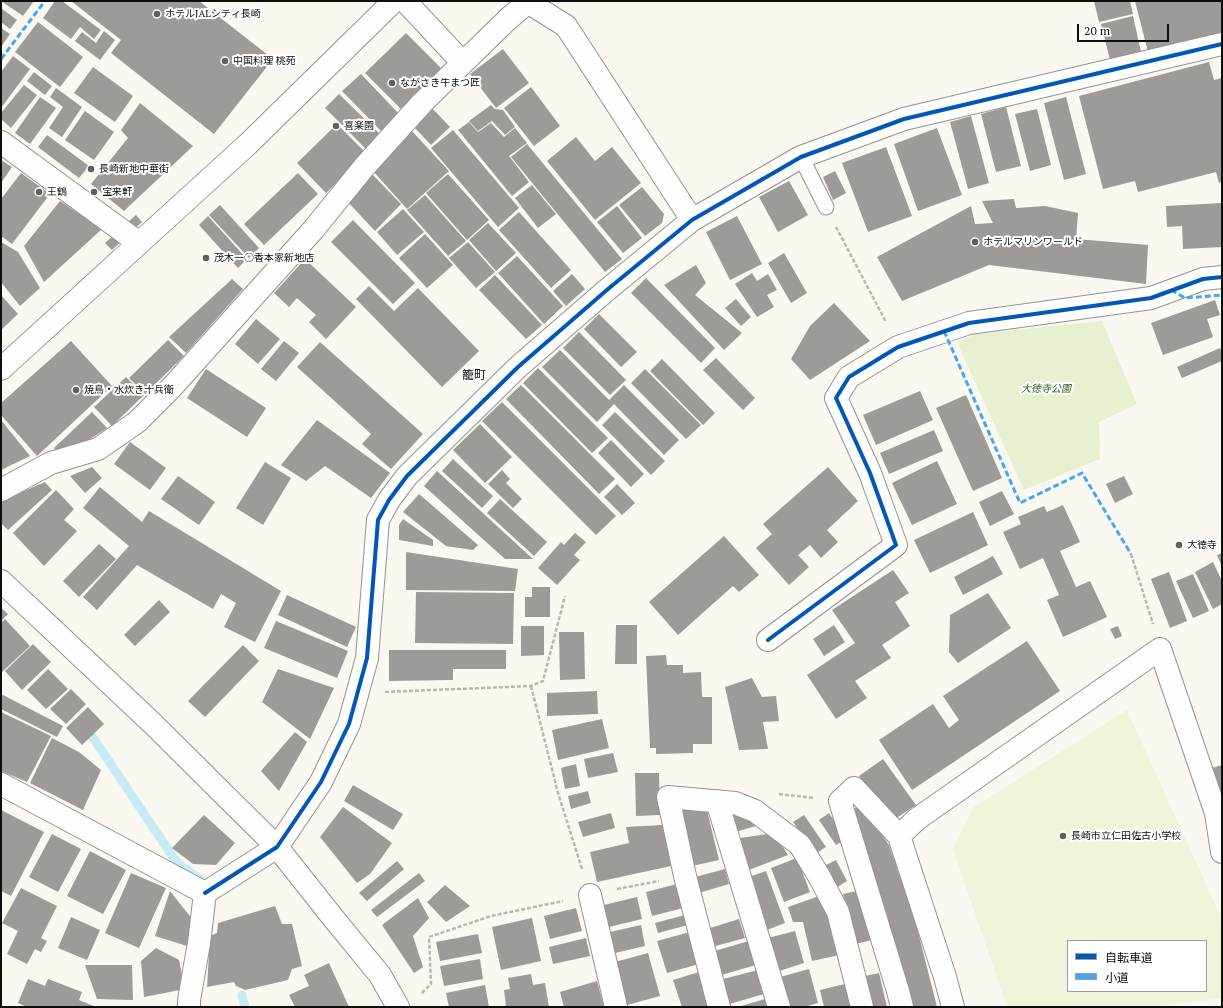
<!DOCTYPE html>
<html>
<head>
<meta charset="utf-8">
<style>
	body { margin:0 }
	#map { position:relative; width:1223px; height:1008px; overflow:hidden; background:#fbf8f1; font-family:"PT Serif","Noto Sans JP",serif }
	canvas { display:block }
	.frame { position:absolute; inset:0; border:2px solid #0d0d0d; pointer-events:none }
	.legend { position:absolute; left:1067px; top:940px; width:140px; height:52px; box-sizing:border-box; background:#fff; border:1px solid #9e9e9e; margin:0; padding:5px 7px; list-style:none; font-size:12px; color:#0d0d0d }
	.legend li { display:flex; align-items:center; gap:8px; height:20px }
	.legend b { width:20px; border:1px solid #9e9e9e }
	.scale { position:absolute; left:1077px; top:24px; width:92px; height:18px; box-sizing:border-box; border:2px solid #0d0d0d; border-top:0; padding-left:5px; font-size:12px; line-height:14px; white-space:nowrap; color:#0d0d0d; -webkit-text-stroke:3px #fff; paint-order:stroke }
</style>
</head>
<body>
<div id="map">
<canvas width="1223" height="1008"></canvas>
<div class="frame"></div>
<ul class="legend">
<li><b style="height:5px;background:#0057b8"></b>自転車道</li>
<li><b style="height:5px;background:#3fa9f5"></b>小道</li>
</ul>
<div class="scale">20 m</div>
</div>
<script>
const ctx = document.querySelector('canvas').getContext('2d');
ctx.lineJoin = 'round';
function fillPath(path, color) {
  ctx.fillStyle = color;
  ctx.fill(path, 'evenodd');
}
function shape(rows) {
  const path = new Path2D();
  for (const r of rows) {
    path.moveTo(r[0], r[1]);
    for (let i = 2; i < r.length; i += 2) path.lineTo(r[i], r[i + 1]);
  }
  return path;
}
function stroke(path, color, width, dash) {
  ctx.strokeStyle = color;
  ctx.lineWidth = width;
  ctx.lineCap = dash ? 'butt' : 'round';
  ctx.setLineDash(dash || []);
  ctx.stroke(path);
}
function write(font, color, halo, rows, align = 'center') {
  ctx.font = font + ' "PT Serif","Noto Sans JP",serif';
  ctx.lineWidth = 4;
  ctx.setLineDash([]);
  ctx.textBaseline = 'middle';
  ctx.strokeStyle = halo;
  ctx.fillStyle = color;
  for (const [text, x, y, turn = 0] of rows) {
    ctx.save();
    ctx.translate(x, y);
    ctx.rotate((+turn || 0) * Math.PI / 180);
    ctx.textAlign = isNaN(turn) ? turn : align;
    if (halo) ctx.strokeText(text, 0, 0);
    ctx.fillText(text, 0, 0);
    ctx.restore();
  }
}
fillPath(shape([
	[1102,321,1137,404,1099,422,1100,459,1024,490,957,342,976,334]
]), '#e7f0d1');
fillPath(shape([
	[1127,710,1216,906,1222,917,1222,998,1152,1007,1007,1007,953,849,974,807],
	[1068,941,1206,941,1206,991,1068,991]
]), '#f1f4da');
stroke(shape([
	[92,736,177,863,201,880],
	[242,995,245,1007]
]), '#c7ebf5', 9);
fillPath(shape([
	[1,1,34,1,23,16],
	[55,1,62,1,101,30,94,39,80,27,71,39,43,18],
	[71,1,199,1,273,59,214,134,111,53,121,40],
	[1094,1,1130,1,1133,14,1099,22],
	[1135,1,1222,1,1222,34,1148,52],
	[1,8,17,20,10,29,1,22],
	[1133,16,1141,52,1110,60,1101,24],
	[38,22,83,57,60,87,15,52],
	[1,28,10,34,1,47],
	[104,31,115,40,100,60,75,41,82,32,96,43],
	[406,33,443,70,402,110,365,73],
	[503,49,529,83,496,108,470,74],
	[13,56,30,69,1,108,1,72],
	[1209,62,1214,80,1222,78,1222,182,1219,183,1216,172,1138,192,1135,181,1103,189,1079,96],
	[93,67,133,96,115,122,74,93],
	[34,72,52,86,45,95,27,81],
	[361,74,401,116,383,133,342,91],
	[24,85,37,95,11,128,1,119,1,113],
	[531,87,560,126,534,146,504,108],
	[56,88,82,107,62,137,49,128,63,107,50,97],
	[339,94,383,137,368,151,325,108],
	[40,97,56,108,30,144,15,133],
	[1066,97,1086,174,1064,180,1044,103],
	[140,103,193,146,124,211,91,184,128,138,121,130],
	[491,105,495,109,503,110,515,127,505,135,492,121,478,131,469,121],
	[1006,107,1021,166,996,172,981,114],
	[432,108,450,127,431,145,413,126],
	[1037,109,1051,165,1030,171,1015,114],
	[85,111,114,132,94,160,65,140],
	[971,116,989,183,968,189,950,122],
	[469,122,478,132,491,123,504,137,515,128,527,143,509,156,529,182,512,196,458,130],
	[337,124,367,154,326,193,297,163],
	[937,128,962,195,918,211,894,144],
	[410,129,449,171,407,209,372,170],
	[453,130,519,208,498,227,431,148],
	[47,135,89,166,79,178,38,147],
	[576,137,595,161,612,147,641,183,595,220,547,161],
	[527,144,622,259,605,272,511,157],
	[886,147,912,216,868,232,842,163],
	[1,160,12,167,1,183],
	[835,171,846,193,833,200,823,177],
	[21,173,50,194,12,244,1,236,1,199],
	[298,173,318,194,264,245,244,224],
	[371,173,401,204,375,231,347,201],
	[448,174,489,220,467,240,426,193],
	[789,181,808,215,778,232,759,197],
	[532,185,556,214,538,228,515,198],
	[642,187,664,214,662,223,645,236,619,205],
	[425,195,466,241,448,256,407,210],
	[1014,199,1016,208,1045,206,1078,213,1076,239,1148,245,1146,284,989,265,902,301,877,257,971,206,975,224,993,223,982,201],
	[60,201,102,229,44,282,24,246],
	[1222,203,1222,247,1183,249,1182,226,1167,227,1166,206],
	[220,205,259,248,249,258,209,215],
	[617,206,642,238,623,253,597,222],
	[403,209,424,232,397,255,377,232],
	[519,212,571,270,551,288,499,230],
	[136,215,142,222,112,250,105,243],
	[208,216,247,259,238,268,199,225],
	[737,216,762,264,730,280,706,232],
	[353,220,415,283,393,304,331,242],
	[488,223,516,253,496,271,469,240],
	[425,234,453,265,427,288,399,258],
	[1,242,18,252,40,288,20,306,1,282],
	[468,242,495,272,476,288,449,258],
	[784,253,807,293,791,303,768,263],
	[517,256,563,306,544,324,498,273],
	[305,259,356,307,326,339,309,322,316,315,297,298,289,307,274,293],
	[696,265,706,283,695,295,742,333,724,350,664,285],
	[752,273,757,281,768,274,777,290,767,295,774,307,757,317,735,284],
	[572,274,585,289,566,306,553,291],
	[495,275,542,325,526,339,479,290],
	[646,278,715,348,701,363,631,293],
	[232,279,243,289,186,353,169,337],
	[369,286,394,311,418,288,479,351,442,387,356,299],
	[1,295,18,314,1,330],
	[736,299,751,317,741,326,725,308],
	[1215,300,1220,315,1207,319,1213,337,1163,355,1151,323],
	[834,303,870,341,810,380,791,359,810,326],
	[599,314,637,352,621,367,584,329],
	[256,319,280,339,258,364,235,344],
	[579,332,626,380,610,395,563,348],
	[168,340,184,356,145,394,129,378],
	[71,341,112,386,37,456,1,415,1,403],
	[284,341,299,353,276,381,261,369],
	[320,342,423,434,391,469,362,444,371,434,297,367],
	[1220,348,1222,352,1222,361,1182,378,1177,367],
	[560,350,609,400,624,385,679,440,664,455,614,404,597,422,542,367],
	[716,358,755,398,743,410,703,370],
	[662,359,715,413,703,425,650,371],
	[538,368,608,438,592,453,523,383],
	[206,369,266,408,247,437,187,398],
	[645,369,701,425,686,439,631,383],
	[126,377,144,395,112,426,94,407],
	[521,385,615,479,599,494,506,399],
	[920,391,933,420,876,445,863,415],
	[966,395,1002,478,973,491,936,408],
	[502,402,616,516,596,535,482,421],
	[92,412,107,428,87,441,57,451,54,448],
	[615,412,665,461,651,475,602,425],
	[1,420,30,456,1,470],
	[317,420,390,473,371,498,325,466,306,481,281,465],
	[480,424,512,457,485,483,453,450],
	[934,430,943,451,889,474,880,453],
	[611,440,644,474,631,487,598,453],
	[130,442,166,468,150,490,114,464],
	[453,459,493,496,482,508,442,471],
	[937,461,957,504,912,525,892,483],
	[265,462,291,478,263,525,236,508],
	[92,467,102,478,85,493,70,476],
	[828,467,858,501,827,530,838,542,821,558,810,545,798,555,809,567,789,585,756,548,772,534,763,524],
	[502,470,510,479,506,483,522,499,513,508,488,484],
	[437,471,533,559,505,559,424,486],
	[178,476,215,502,199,525,161,499],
	[1124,476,1133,494,1115,503,1106,484],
	[45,482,52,490,8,530,1,523,1,501],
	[617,484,635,503,622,515,604,497],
	[100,487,142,522,149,511,281,591,255,642,224,627,236,603,221,594,213,609,137,565,97,610,83,597,129,546,83,508],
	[56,490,74,509,64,520,77,531,44,566,13,533],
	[1002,491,1014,514,990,526,979,502],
	[419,494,478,545,473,550,446,546,403,512],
	[500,499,547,542,534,556,487,513],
	[1063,505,1080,542,1060,551,1076,587,1090,581,1107,617,1063,637,1047,600,1059,595,1043,558,1020,569,1003,532,1021,524,1018,517,1044,506,1047,512],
	[973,512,988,545,930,573,914,540],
	[403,519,433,540,433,546,399,540,399,525],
	[575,533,586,542,574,555,580,560,557,585,538,568,561,542,564,545],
	[724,536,759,575,739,592,733,586,678,635,649,602],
	[99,544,116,559,79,597,63,581],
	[406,552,518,569,515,591,406,590],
	[1222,553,1222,567,1217,555],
	[993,556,1003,574,963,595,954,577],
	[1213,562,1222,581,1222,604,1213,609,1195,572],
	[893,570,909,593,895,602,910,626,882,645,891,658,855,681,867,698,836,719,807,675,855,643,832,610],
	[1169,572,1187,621,1170,628,1151,579],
	[1193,574,1209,611,1193,618,1176,581],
	[532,587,550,587,550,617,525,617,525,597,532,597],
	[416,592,514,593,513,644,415,643],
	[988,593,1011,628,958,663,949,652,950,615],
	[287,595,356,627,347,647,278,615],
	[159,600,170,612,135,646,124,635],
	[1,608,8,614,1,621],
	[5,619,30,646,1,673,1,623],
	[276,621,348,651,337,678,264,648],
	[616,625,637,625,637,664,615,664],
	[834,625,845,642,824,656,813,639],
	[521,626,544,626,544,655,521,656],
	[1118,626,1122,636,1115,639,1110,629],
	[559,632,584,632,585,679,560,680],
	[1027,641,1060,691,912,790,879,740,933,704,949,728,959,720,943,696],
	[33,644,51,662,22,690,5,671],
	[243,645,259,661,205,717,188,701],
	[389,650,506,650,506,669,453,669,453,680,389,681],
	[666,655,667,665,683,665,683,673,701,672,702,697,712,697,712,744,693,744,693,753,656,754,656,748,650,748,646,656],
	[48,669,68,689,46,709,27,690],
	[278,669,334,688,310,739,262,702],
	[752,678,762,697,776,696,779,721,763,722,768,749,739,750,725,687],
	[71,689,86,704,66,724,50,709],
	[597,691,598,714,547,716,547,693],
	[1,694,63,726,57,737,1,709],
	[88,707,104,724,82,745,66,728],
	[1,712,51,736,27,782,1,771],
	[602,719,609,748,558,760,552,730],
	[295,732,307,742,279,791,261,771],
	[52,738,79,752,101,770,83,810,30,783],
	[613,753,618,772,588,778,584,759],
	[883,759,916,805,892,821,859,776],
	[576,764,580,786,565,789,561,768],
	[1222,765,1222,797,1209,769],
	[635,773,659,773,660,815,636,816],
	[353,785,403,814,393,830,344,801],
	[588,791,591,803,571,809,568,796],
	[705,802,719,860,692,866,678,808],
	[861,804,889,845,915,920,937,1007,911,1007,889,922,854,809],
	[343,807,392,843,370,874,357,883,320,837],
	[1,810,44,832,11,896,1,891],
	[725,811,763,824,732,833],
	[611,813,615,828,583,837,578,822],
	[829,813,846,839,836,845,819,820],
	[204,815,235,843,216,865,193,864,172,848],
	[804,815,826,847,815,854,793,822],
	[662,825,671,866,597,882,590,852,629,843,626,827],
	[774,833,788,855,746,871,734,839],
	[52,834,81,849,58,892,29,877],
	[90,851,126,870,103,914,67,896],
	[797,858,810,892,784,902,771,868],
	[836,860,847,881,836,888,824,866],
	[397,861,404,869,367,901,359,893],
	[725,869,729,884,699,893,695,877],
	[766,871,785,923,762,932,756,914,762,912,749,877],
	[131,873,166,888,139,948,105,933],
	[419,873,425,881,377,917,371,910],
	[677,884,683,908,652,916,646,892],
	[445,885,470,906,446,922,427,902],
	[21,888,57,906,41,938,47,941,41,952,35,949,27,964,7,954,18,931,2,923],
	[861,890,872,940,855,944,843,894],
	[170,891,193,920,187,946,155,936],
	[822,895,844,954,812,961,803,922,793,922,788,907],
	[637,897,642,919,609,927,604,905],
	[418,898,429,918,413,936,423,967,414,973,382,925],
	[275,906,282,924,292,924,302,966,292,969,288,980,245,990,236,986,234,982,207,987,210,936,217,933,218,923],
	[576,908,582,931,550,939,544,916],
	[685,915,688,925,658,933,655,923],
	[71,917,100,930,87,960,58,948],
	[532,918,541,961,501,970,492,927],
	[739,919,745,938,712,947,707,929],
	[641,925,645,946,615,953,610,932],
	[795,931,804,963,773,973,764,939],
	[690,932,699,964,667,973,657,941],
	[478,934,482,953,440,961,436,942],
	[586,938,590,956,553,964,549,947],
	[749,941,756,965,718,976,711,952],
	[156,948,179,960,185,989,144,997,141,961],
	[648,953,660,996,627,1005,615,962],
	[480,959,483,979,444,986,440,966],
	[329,963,349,1007,295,1007,289,995,309,986,304,975],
	[85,965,132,965,133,1000,97,999],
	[809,969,818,1003,804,1007,788,1007,780,977],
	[758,970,764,994,726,1005,719,980],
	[699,972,711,1007,682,1007,673,980],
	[879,973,887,1007,872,1007,865,976],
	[531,974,533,985,545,983,549,1007,506,1007,504,990,510,989,508,978],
	[28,979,45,986,48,979,82,992,79,1000,96,1007,27,1007,18,1003],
	[597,981,604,1007,564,1007,560,992],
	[849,983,855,1007,824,1007,820,990],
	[485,985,489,1007,449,1007,446,993],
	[765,999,767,1007,738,1007]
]), '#9e9a97');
const service = shape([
	[801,157,826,207]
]);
const minor = shape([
	[405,1,462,62],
	[526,1,566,26,692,220],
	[1,142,139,243],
	[1,490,51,463,98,449,137,422,172,387,313,230,365,166,423,102,508,19,528,2],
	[768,640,896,545,870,473,836,398,849,377,898,347,969,323,1151,298,1203,279,1222,277],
	[1,784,205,893],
	[717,801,779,1007],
	[899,836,917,819,1160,649,1216,813,1222,852],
	[205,893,277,847,321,782,349,724,367,658,378,520,389,500,407,476,518,367,608,289,692,220,801,157,904,119,1222,44],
	[590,895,616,1007],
	[189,1007,189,1000,199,943,205,893],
	[719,1007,685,876,668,797,735,803,755,811,800,845,819,876,838,912,862,1007],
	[902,1007,898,991,840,801,854,788,899,836,945,977,953,1007]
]);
const tertiary = shape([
	[1,369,248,144,394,1],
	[1,581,151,722,277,847,334,919,380,975,398,1007]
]);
stroke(service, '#949390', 17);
stroke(minor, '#949390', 24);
stroke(tertiary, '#949390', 24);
stroke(shape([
	[836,227,886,322],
	[1131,554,1153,624],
	[531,686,558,793,582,869],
	[385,692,531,686,543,681,565,596],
	[779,794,814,798],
	[617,889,659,881],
	[422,993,431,984,429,937,491,916,563,901]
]), '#b8b7b6', 2.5, [4, 2]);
stroke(service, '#fefefd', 15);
stroke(minor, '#fefefd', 22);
stroke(tertiary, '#fefefd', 22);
stroke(shape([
	[1,59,45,1],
	[1171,290,1185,298,1222,295],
	[944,331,1020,503,1082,473,1131,554]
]), '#3fa9f5', 3, [6, 3]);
stroke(shape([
	[768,640,896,545,870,473,836,398,849,377,898,347,969,323,1151,298,1203,279,1222,277],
	[205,893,277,847,321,782,349,724,367,658,378,520,389,500,407,476,518,367,608,289,692,220,801,157,904,119,1222,44]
]), '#0057b8', 4);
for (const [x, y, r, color] of [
	[157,14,4,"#605f5d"],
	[225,61,4,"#605f5d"],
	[392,83,4,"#605f5d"],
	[336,126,4,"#605f5d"],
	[91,169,4,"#605f5d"],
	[39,192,4,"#605f5d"],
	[94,192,4,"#605f5d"],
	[975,242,4,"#605f5d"],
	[206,258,4,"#605f5d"],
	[76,390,4,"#605f5d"],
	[1179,545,4,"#605f5d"],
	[1063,836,4,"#605f5d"]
]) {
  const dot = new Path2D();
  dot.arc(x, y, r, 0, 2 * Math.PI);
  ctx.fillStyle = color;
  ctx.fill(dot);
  stroke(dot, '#fff', 1.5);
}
write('10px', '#0d0d0d', '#fff', [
	["ホテルJALシティ長崎",165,14],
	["中国料理 桃苑",233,61],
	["ながさき牛まつ匠",400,83],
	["喜楽園",344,126],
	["長崎新地中華街",99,169],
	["王鶴",47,192],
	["宝来軒",102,192],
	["ホテルマリンワールド",983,242],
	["茂木一○香本家新地店",214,258],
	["焼鳥・水炊き十兵衛",84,390],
	["大徳寺",1187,545],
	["長崎市立仁田佐古小学校",1071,836]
], 'left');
write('italic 10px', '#34651c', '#fff', [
	["大徳寺公園",1046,389]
]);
write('12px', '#0d0d0d', '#fff', [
	["籠町",474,376]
]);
</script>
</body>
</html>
